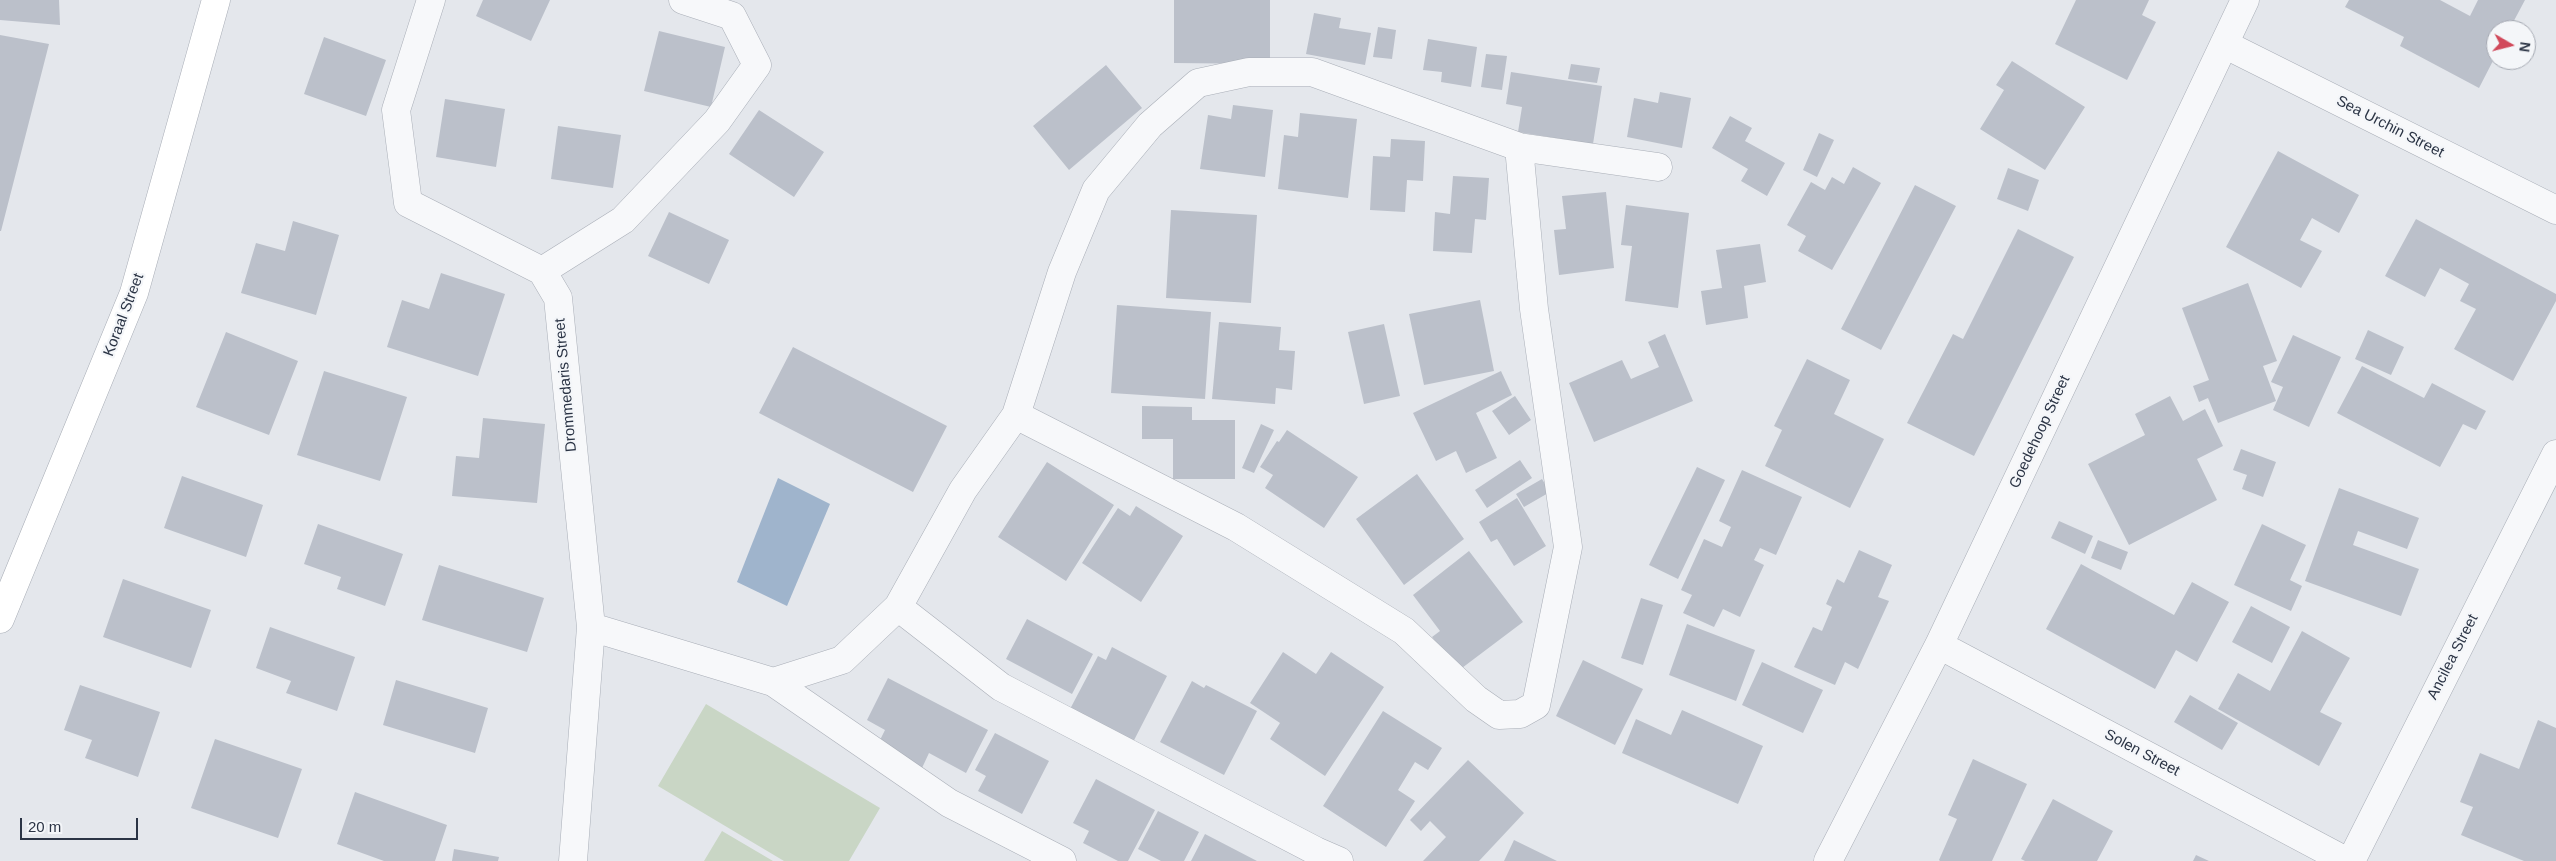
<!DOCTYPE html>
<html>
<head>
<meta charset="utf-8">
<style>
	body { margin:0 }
	#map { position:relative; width:2556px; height:861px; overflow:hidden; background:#e4e7ec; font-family:Helvetica,sans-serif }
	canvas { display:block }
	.north { position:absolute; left:2486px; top:20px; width:50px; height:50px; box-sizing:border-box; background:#f4f6f9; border:1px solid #a4a8b1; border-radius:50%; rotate:98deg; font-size:14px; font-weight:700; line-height:20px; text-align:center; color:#2b3445 }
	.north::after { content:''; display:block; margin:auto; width:18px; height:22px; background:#d1495b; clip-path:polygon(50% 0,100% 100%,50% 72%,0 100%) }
	.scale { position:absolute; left:20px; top:818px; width:118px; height:22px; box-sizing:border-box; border:2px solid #2b3445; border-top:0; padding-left:6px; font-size:15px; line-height:18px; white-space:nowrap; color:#2b3445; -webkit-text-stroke:4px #f4f6f9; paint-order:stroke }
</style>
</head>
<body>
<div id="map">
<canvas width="2556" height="861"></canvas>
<div class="north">N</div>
<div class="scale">20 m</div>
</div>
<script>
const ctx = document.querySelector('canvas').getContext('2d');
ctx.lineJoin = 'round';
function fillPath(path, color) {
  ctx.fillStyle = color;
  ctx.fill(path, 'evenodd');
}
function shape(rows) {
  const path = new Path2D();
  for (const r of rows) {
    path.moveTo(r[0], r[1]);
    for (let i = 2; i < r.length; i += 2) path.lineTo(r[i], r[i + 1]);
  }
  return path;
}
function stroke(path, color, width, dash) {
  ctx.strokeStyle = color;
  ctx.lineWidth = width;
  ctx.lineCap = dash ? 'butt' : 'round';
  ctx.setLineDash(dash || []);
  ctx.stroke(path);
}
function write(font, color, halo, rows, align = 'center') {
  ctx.font = font + ' Helvetica,sans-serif';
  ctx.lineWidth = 4.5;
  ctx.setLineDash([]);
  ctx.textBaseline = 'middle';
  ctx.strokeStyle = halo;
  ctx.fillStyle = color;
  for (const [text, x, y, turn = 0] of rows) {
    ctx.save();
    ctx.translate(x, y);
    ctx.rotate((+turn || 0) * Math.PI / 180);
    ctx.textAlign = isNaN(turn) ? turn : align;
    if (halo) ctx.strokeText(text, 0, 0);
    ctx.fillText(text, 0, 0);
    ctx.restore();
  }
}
fillPath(shape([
	[706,704,880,808,849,861,784,861,658,786],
	[722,831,773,861,704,861]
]), '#c9d6c5');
fillPath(shape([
	[778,478,830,504,787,606,737,582]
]), '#9fb4cc');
fillPath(shape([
	[0,0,59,0,60,25,0,20],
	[483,0,550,0,531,41,476,16],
	[1174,0,1270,0,1270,64,1174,63],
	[2076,0,2149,0,2142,15,2156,22,2127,80,2055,44],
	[2349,0,2440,0,2470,16,2478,0,2525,0,2509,30,2496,30,2496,55,2479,88,2400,46,2404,37,2345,7],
	[1314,13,1341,18,1339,28,1371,33,1365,65,1306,54],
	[1378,27,1396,30,1392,59,1373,57],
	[659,31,725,47,711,107,644,91],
	[0,35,49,44,1,231,0,231],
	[324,37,386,60,366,116,304,94],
	[1428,39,1477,47,1471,87,1441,82,1442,72,1423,70],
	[1486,54,1507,56,1502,90,1481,87],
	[2012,61,2085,107,2045,170,1980,129,2004,90,1996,85],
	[1571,64,1600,68,1597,83,1568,79],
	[1106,65,1142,108,1069,170,1033,126],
	[1511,72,1602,86,1593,144,1518,132,1522,107,1506,104],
	[1660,92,1691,98,1682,148,1627,137,1634,98,1658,103],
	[445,99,505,109,496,167,436,157],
	[1233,105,1273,110,1265,177,1200,169,1208,115,1231,119],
	[759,110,824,152,794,197,729,154],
	[1300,113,1357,119,1348,198,1278,189,1284,135,1298,137],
	[1730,116,1752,128,1745,141,1785,163,1767,196,1741,181,1748,169,1712,148],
	[558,126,621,135,613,188,551,179],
	[1819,133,1834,140,1817,177,1803,170],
	[1391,139,1425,141,1423,181,1407,180,1405,212,1370,210,1373,156,1390,157],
	[2278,151,2359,195,2339,233,2312,218,2300,240,2322,251,2301,288,2226,247],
	[1853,167,1881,183,1832,270,1798,251,1806,236,1787,225,1811,182,1825,190,1832,177,1844,184],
	[2008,168,2039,180,2028,211,1997,199],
	[1453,176,1489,178,1486,220,1475,219,1472,253,1433,251,1435,212,1450,214],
	[1915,185,1956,206,1881,350,1841,329],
	[1606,192,1614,268,1559,275,1554,230,1566,229,1562,196],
	[1626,205,1689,213,1678,308,1625,301,1632,246,1621,245],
	[1171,210,1257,215,1251,303,1166,298],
	[669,212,729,240,709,284,648,256],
	[2416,219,2556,294,2556,301,2513,381,2454,349,2476,309,2460,301,2469,284,2440,268,2425,297,2385,276],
	[293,221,339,235,316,315,241,293,256,243,285,251],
	[2018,229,2074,257,1974,456,1907,423,1953,334,1963,339],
	[1760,244,1766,282,1744,286,1748,318,1706,325,1701,291,1722,288,1716,250],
	[441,273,505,294,478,376,387,347,402,300,429,309],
	[2248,283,2277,361,2263,366,2276,401,2218,423,2208,398,2199,402,2193,386,2209,380,2182,308],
	[1480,300,1494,371,1424,385,1409,314],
	[1117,305,1211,312,1205,399,1111,393],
	[1219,322,1281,327,1279,350,1295,351,1292,390,1276,388,1275,404,1212,399],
	[1384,324,1400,396,1364,404,1348,332],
	[2368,330,2404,347,2391,375,2355,359],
	[226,332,298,361,269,435,196,407],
	[1665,334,1693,401,1594,442,1569,383,1622,360,1631,379,1659,367,1648,342],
	[2293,335,2341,357,2309,427,2273,410,2283,387,2271,382],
	[793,347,947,426,913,492,759,413],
	[1807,359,1850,380,1834,414,1884,439,1850,508,1765,466,1782,430,1774,426],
	[2362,366,2424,398,2432,383,2486,411,2476,430,2463,424,2440,467,2337,413],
	[324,371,407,397,380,481,297,455],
	[1501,371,1512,395,1476,413,1497,458,1466,473,1456,451,1436,461,1413,413],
	[1515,396,1531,420,1509,435,1492,411],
	[2170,396,2183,421,2205,409,2223,446,2197,459,2217,500,2129,545,2088,464,2145,435,2135,414],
	[1142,406,1192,407,1192,420,1235,420,1235,479,1173,479,1173,439,1142,439],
	[483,418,545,424,537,503,452,496,456,456,479,458],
	[1261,424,1274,430,1254,473,1242,468],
	[1287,430,1358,477,1324,528,1265,488,1273,475,1260,467,1277,441,1279,442],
	[2241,449,2276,462,2263,497,2242,489,2247,475,2233,470],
	[1520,460,1532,478,1487,508,1475,490],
	[1047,462,1114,505,1066,581,998,537],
	[1697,467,1725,480,1678,579,1649,565],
	[1742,470,1802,497,1776,555,1760,548,1754,560,1764,565,1740,617,1723,609,1714,627,1683,613,1692,595,1681,590,1704,539,1722,547,1731,527,1719,521],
	[1417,474,1464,539,1404,585,1356,519],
	[182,476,263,505,246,557,164,528],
	[1542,479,1550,492,1524,507,1516,494],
	[2339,488,2419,518,2407,549,2358,531,2353,545,2419,569,2401,616,2305,581],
	[1517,498,1546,546,1514,566,1497,539,1491,542,1479,522],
	[1136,506,1183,536,1141,602,1082,563,1118,508,1130,516],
	[2059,521,2093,536,2085,554,2051,538],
	[318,524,403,554,385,606,337,589,341,577,304,564],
	[2262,524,2306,545,2290,580,2302,586,2291,611,2234,585],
	[2098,540,2128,552,2121,570,2091,558],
	[1859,550,1892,565,1878,597,1889,601,1858,669,1845,662,1835,685,1794,667,1813,627,1822,631,1832,607,1826,604,1837,579,1844,583],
	[1469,551,1523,622,1458,671,1432,637,1440,631,1413,595],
	[2081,564,2174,615,2192,582,2229,602,2197,662,2176,650,2155,689,2046,629],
	[439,565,544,598,527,652,422,620],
	[123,579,211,610,191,668,103,637],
	[1641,598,1663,605,1643,665,1621,658],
	[2251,606,2290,627,2272,663,2232,642],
	[1027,619,1093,654,1072,694,1006,659],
	[1687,624,1755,650,1736,701,1669,675],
	[270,627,355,657,337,711,286,693,291,681,256,668],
	[2302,631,2350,658,2320,712,2342,723,2319,766,2218,709,2238,673,2270,691],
	[1112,647,1167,676,1129,750,1069,711,1098,656,1106,660],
	[1283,652,1316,674,1331,652,1384,687,1325,776,1270,739,1280,723,1250,703],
	[1583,660,1643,689,1615,745,1556,716],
	[1762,662,1823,690,1803,733,1742,705],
	[888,678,988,730,966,773,929,753,922,768,878,744,885,730,867,720],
	[396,680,488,708,475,753,383,725],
	[1192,681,1204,688,1206,685,1257,711,1224,775,1160,742],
	[80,685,160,712,138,777,85,758,92,740,64,730],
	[2190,695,2238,723,2222,750,2174,722],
	[1682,710,1763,746,1738,804,1622,753,1636,719,1671,735],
	[1383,711,1442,748,1428,770,1415,762,1398,790,1415,801,1386,847,1323,806],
	[2538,720,2556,728,2556,861,2524,861,2461,835,2473,807,2460,802,2480,753,2519,769],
	[995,733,1049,761,1022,814,978,791,986,776,975,770],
	[215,739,302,769,278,838,191,808],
	[1973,759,2027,784,1992,861,1940,861,1939,860,1957,819,1948,815],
	[1468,760,1524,813,1479,861,1423,861,1446,837,1430,821,1421,831,1410,820],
	[1096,779,1155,810,1128,861,1118,861,1083,843,1089,831,1073,823],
	[355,792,447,825,435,861,384,861,337,844],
	[2053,799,2113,831,2097,861,2025,861,2021,859],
	[1158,811,1199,832,1184,861,1161,861,1138,849],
	[1205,834,1257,861,1191,861],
	[1514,840,1557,861,1504,861],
	[454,849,499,857,498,861,452,861],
	[2196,855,2209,861,2193,861]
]), '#bbc0ca');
const street = shape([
	[431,0,396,110,408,203,542,271,558,298,591,627,573,861],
	[2224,44,2556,210],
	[542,271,623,220,717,121,757,65,732,16,683,0],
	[1016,415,1236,527,1404,631,1476,699,1499,715,1520,714,1536,705,1568,547,1534,309,1519,147],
	[898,607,1001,687,1316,851,1339,861],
	[591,627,773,682,949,803,1062,861],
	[1939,645,2346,861],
	[773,682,842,660,898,607,963,490,1016,415,1062,272,1096,190,1150,125,1198,83,1249,72,1312,72,1519,147,1658,167],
	[1828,861,1939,645,2245,0],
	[2351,861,2556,454]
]);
const secondary = shape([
	[0,619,134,293,216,0]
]);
stroke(street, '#a9aeb7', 29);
stroke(secondary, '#a9aeb7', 29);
stroke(street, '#f7f8fa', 28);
stroke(secondary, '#fff', 28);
write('15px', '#2b3445', '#f4f6f9', [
	["Sea Urchin Street",2390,127,27],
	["Koraal Street",124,315,-69],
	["Drommedaris Street",566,385,-95],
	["Goedehoop Street",2040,432,-65],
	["Ancilea Street",2453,657,-63],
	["Solen Street",2142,753,28]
]);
</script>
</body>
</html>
